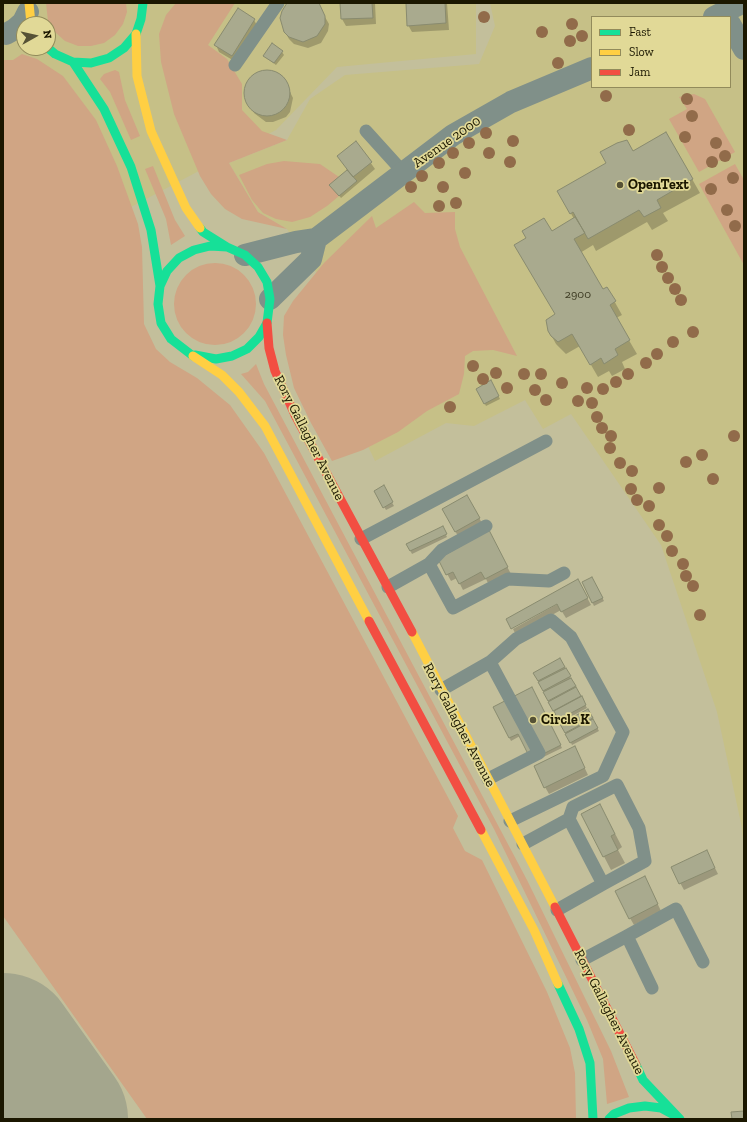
<!DOCTYPE html>
<html>
<head>
<meta charset="utf-8">
<style>
	body { margin:0 }
	#map { position:relative; width:747px; height:1122px; overflow:hidden; background:#c3bf9b; font-family:"Zilla Slab",serif }
	canvas { display:block }
	.frame { position:absolute; inset:0; border:4px solid #1b1700; pointer-events:none }
	.legend { position:absolute; left:591px; top:16px; width:140px; height:72px; box-sizing:border-box; background:#e1d997; border:1px solid #928b5b; margin:0; padding:5px 7px; list-style:none; font-size:12px; color:#1b1700 }
	.legend li { display:flex; align-items:center; gap:8px; height:20px }
	.legend b { width:20px; border:1px solid #928b5b }
	.north { position:absolute; left:16px; top:16px; width:40px; height:40px; box-sizing:border-box; background:#e1d997; border:1px solid #928b5b; border-radius:50%; rotate:82deg; font-size:11px; font-weight:700; line-height:16px; text-align:center; color:#1b1700 }
	.north::after { content:''; display:block; margin:auto; width:14px; height:18px; background:#565236; clip-path:polygon(50% 0,100% 100%,50% 72%,0 100%) }
</style>
</head>
<body>
<div id="map">
<canvas width="747" height="1122"></canvas>
<div class="frame"></div>
<ul class="legend">
<li><b style="height:5px;background:#16e098"></b>Fast</li>
<li><b style="height:5px;background:#ffcf43"></b>Slow</li>
<li><b style="height:5px;background:#f24e42"></b>Jam</li>
</ul>
<div class="north">N</div>
</div>
<script>
const ctx = document.querySelector('canvas').getContext('2d');
ctx.lineJoin = 'round';
function fillPath(path, color) {
  ctx.fillStyle = color;
  ctx.fill(path, 'evenodd');
}
function shape(rows) {
  const path = new Path2D();
  for (const r of rows) {
    if (r.length === 3) {
      path.moveTo(r[0] + r[2], r[1]);
      path.arc(r[0], r[1], r[2], 0, 2 * Math.PI);
      continue;
    }
    path.moveTo(r[0], r[1]);
    for (let i = 2; i < r.length; i += 2) path.lineTo(r[i], r[i + 1]);
  }
  return path;
}
function stroke(path, color, width, dash) {
  ctx.strokeStyle = color;
  ctx.lineWidth = width;
  ctx.lineCap = dash ? 'butt' : 'round';
  ctx.setLineDash(dash || []);
  ctx.stroke(path);
}
function write(font, color, halo, rows, align = 'center') {
  ctx.font = font + ' "Zilla Slab",serif';
  ctx.lineWidth = 3.5;
  ctx.setLineDash([]);
  ctx.textBaseline = 'middle';
  ctx.strokeStyle = halo;
  ctx.fillStyle = color;
  for (const [text, x, y, turn = 0] of rows) {
    ctx.save();
    ctx.translate(x, y);
    ctx.rotate((+turn || 0) * Math.PI / 180);
    ctx.textAlign = isNaN(turn) ? turn : align;
    if (halo) ctx.strokeText(text, 0, 0);
    ctx.fillText(text, 0, 0);
    ctx.restore();
  }
}
fillPath(shape([
	[3,3,476,3,476,54,337,67,276,130,3,275],
	[24,24,48,24,48,48,24,48],
	[490,3,744,3,744,855,742,828,717,712,661,545,571,414,543,429,525,400,474,426,446,423,375,461,319,342,324,284,287,229,258,212,229,163,287,140,310,99,345,75,479,64,495,26],
	[592,17,730,17,730,87,592,87]
]), '#c6c087');
fillPath(shape([
	[46,3,126,3,127,12,123,24,115,35,104,43,91,46,78,46,65,41,55,32,48,21],
	[176,3,235,3,208,45,227,59,242,84,242,110,262,131,287,140,229,163,258,212,287,229,242,219,225,209,211,194,200,176,174,114,161,62,159,34,166,15],
	[22,54,37,59,63,76,96,120,117,166,138,224,142,247,144,324,156,349,170,362,197,378,230,405,264,453,458,816,453,828,465,851,482,860,547,992,570,1048,575,1073,576,1119,147,1119,3,916,3,60,13,60],
	[115,70,119,72,125,100,140,136,131,140,110,92,100,79,104,74],
	[694,94,705,99,735,152,699,172,669,119,687,109,679,97],
	[284,161,320,164,339,177,330,185,339,196,327,206,310,217,292,222,276,219,263,213,252,200,239,175,267,164],
	[735,164,744,180,744,265,699,184],
	[153,166,175,220,185,236,171,245,166,219,145,169],
	[414,202,425,213,455,212,455,229,460,247,517,356,493,350,473,351,465,356,464,374,459,394,427,411,398,432,363,450,332,461,311,423,294,388,286,355,283,335,284,316,293,301,324,263,372,216,376,228],
	[215,304,41],
	[256,364,264,384,527,880,611,1051,629,1097,607,1104,603,1059,587,1020,494,829,265,401,241,374,248,372]
]), '#d0a584');
fillPath(shape([
	[288,3,317,3,329,24,328,31,321,43,308,48,294,44,289,39,285,32],
	[341,3,375,3,376,24,346,26,342,19],
	[407,3,447,3,449,30,412,32,408,25],
	[238,10,254,20,258,27,236,62,219,52,216,45],
	[282,52,284,55,276,65,264,56],
	[263,72,277,74,283,78,293,98,290,112,286,117,273,122,266,122,254,113,246,92,251,79],
	[666,133,700,193,663,213,668,221,652,230,647,222,596,251,593,245,580,253,603,291,607,288,622,315,616,318,637,354,622,362,625,369,612,376,609,371,598,377,580,346,566,354,556,344,549,331,556,315,551,232,574,219,559,192],
	[356,142,375,169,341,198,331,185,348,170],
	[491,382,500,399,486,406,477,389],
	[383,487,394,506,386,510,375,491],
	[467,496,483,525,459,538,443,509],
	[442,527,447,537,412,554,407,544],
	[492,538,511,574,489,585,486,579,463,590,457,578,451,581,438,557],
	[592,578,604,601,594,606,583,583],
	[581,586,591,605,566,618,561,610,516,635,513,629,561,602],
	[560,659,587,708,561,722,534,673],
	[531,688,562,748,533,762,520,736,511,741,494,707],
	[588,711,599,731,572,745,562,724],
	[578,754,588,775,549,794,545,787],
	[582,814,607,818,622,847,618,850,625,863,611,870],
	[710,858,718,874,684,890,672,868],
	[648,884,661,911,634,925,630,918]
]), '#0003');
stroke(shape([
	[3,1046,55,1119]
]), '#a4a68d', 146);
const building = shape([
	[287,3,319,3,325,16,325,24,317,36,303,42,289,37,284,32,280,18,282,11,287,3],
	[340,3,372,3,373,18,341,19,340,3],
	[406,3,445,3,446,23,407,26,406,3],
	[238,8,255,19,232,56,214,45,238,8],
	[272,43,283,51,274,63,263,56,272,43],
	[267,93,23],
	[666,132,693,179,657,200,661,208,644,217,639,210,588,239,573,212,570,214,557,191,606,163,600,152,617,143,627,140,633,151,666,132],
	[356,141,372,162,353,177,337,156,356,141],
	[347,170,357,181,339,196,329,185,347,170],
	[575,217,585,233,574,239,603,289,607,287,616,301,610,305,630,340,615,349,618,355,604,364,601,358,590,365,572,334,558,342,551,336,548,331,546,320,555,314,514,245,526,238,522,231,544,218,552,231,575,217],
	[491,380,499,396,484,404,476,389,491,380],
	[384,485,393,502,383,508,374,491,384,485],
	[467,495,480,518,455,532,442,509,467,495],
	[443,526,447,534,410,551,406,544,443,526],
	[489,530,508,567,485,579,481,572,459,584,453,572,446,575,438,559,489,530],
	[592,577,603,598,592,603,582,582,592,577],
	[578,579,588,598,561,612,557,604,511,629,506,619,578,579],
	[560,658,565,667,538,681,533,673,560,658],
	[566,668,571,676,543,691,538,682,566,668],
	[571,678,576,686,548,701,543,692,571,678],
	[532,687,561,745,531,760,518,734,509,738,493,707,532,687],
	[576,687,581,696,553,711,548,702,576,687],
	[582,696,586,705,558,720,554,711,582,696],
	[588,709,593,718,565,733,560,724,588,709],
	[593,719,598,728,570,743,565,734,593,719],
	[575,746,585,768,544,788,534,766,575,746],
	[600,804,615,834,611,836,618,850,603,857,581,814,600,804],
	[707,850,715,868,679,884,671,867,707,850],
	[645,876,658,904,629,919,615,891,645,876],
	[744,1111,744,1119,732,1119,731,1112,744,1111]
]);
fillPath(building, '#a9aa8e');
stroke(building, '#898b6f', 1);
stroke(shape([
	[235,65,278,3],
	[366,131,404,173],
	[486,526,442,550,429,564,453,608,508,579,549,581,564,573],
	[361,539,546,441],
	[388,587,429,564],
	[441,690,490,662],
	[488,779,539,753,490,662,516,639,551,620,571,637,623,732,603,776,510,821],
	[523,844,569,819,573,807,617,785,639,828,645,861,603,884,569,819],
	[557,910,603,884],
	[582,960,627,936],
	[652,988,627,936,676,909,703,962]
]), '#809089', 13);
stroke(shape([
	[714,17,742,3],
	[730,24,744,49],
	[6,34,15,29,23,22,28,12],
	[316,239,453,135,511,102,592,68],
	[245,255,296,242,316,239],
	[270,299,311,259,316,239]
]), '#809089', 22);
stroke(shape([
	[48,48,55,54,73,62,91,63,109,58,124,48,136,34,141,19,143,3],
	[73,62,104,109,131,167,151,230,160,286,158,304,161,323,171,339,193,356],
	[160,286,167,271,179,258,194,250,210,246,227,247],
	[195,355,216,359,232,356,247,349,259,337,267,323,270,299,267,282,258,267,245,255,227,247,203,232,200,228],
	[558,984,579,1029,590,1063,593,1119],
	[636,1065,643,1080,680,1119],
	[609,1119,614,1114,629,1108,645,1106,661,1108,674,1115]
]), '#16e098', 9);
stroke(shape([
	[29,3,31,24],
	[136,34,137,76,151,131,186,208,200,228],
	[193,356,222,375,239,392,265,426,369,621],
	[412,632,555,907],
	[481,830,534,930,558,984]
]), '#ffcf43', 9);
stroke(shape([
	[267,323,269,348,275,371,295,415,412,632],
	[369,621,481,830],
	[555,907,636,1065]
]), '#f24e42', 9);
ctx.fillStyle = '#916b4a';
for (const [x, y] of [
	[484,17],
	[572,24],
	[542,32],
	[582,36],
	[570,41],
	[558,63],
	[606,96],
	[687,99],
	[692,116],
	[629,130],
	[486,133],
	[685,137],
	[513,141],
	[469,143],
	[716,143],
	[453,153],
	[489,153],
	[725,156],
	[510,162],
	[712,162],
	[439,163],
	[465,173],
	[422,176],
	[733,178],
	[411,187],
	[443,187],
	[711,189],
	[456,203],
	[439,206],
	[727,210],
	[735,226],
	[657,255],
	[662,267],
	[668,278],
	[675,289],
	[681,300],
	[693,332],
	[673,342],
	[657,354],
	[646,363],
	[473,366],
	[496,373],
	[524,374],
	[541,374],
	[628,374],
	[483,379],
	[616,382],
	[562,383],
	[507,388],
	[587,388],
	[603,389],
	[535,390],
	[546,400],
	[578,401],
	[592,403],
	[450,407],
	[597,417],
	[602,428],
	[611,436],
	[734,436],
	[610,448],
	[702,455],
	[686,462],
	[620,463],
	[632,471],
	[713,479],
	[659,488],
	[631,489],
	[637,500],
	[649,506],
	[659,525],
	[667,536],
	[672,551],
	[683,564],
	[686,576],
	[693,586],
	[700,615]
]) {
  ctx.beginPath();
  ctx.arc(x, y, 6, 0, 2 * Math.PI);
  ctx.fill();
}
for (const [x, y, r, color] of [
	[620,185,4,"#565236"],
	[533,720,4,"#565236"]
]) {
  const dot = new Path2D();
  dot.arc(x, y, r, 0, 2 * Math.PI);
  ctx.fillStyle = color;
  ctx.fill(dot);
  stroke(dot, '#e1d997', 1.5);
}
write('12px', '#3e3c24', null, [
	["2900",578,295]
]);
write('14px', '#1b1700', '#e1d997', [
	["Avenue 2000",447,142,-35],
	["Rory Gallagher Avenue",309,438,63],
	["Rory Gallagher Avenue",459,725,62],
	["Rory Gallagher Avenue",609,1012,63]
]);
write('bold 14px', '#1b1700', '#e1d997', [
	["OpenText",628,185],
	["Circle K",541,720]
], 'left');
</script>
</body>
</html>
